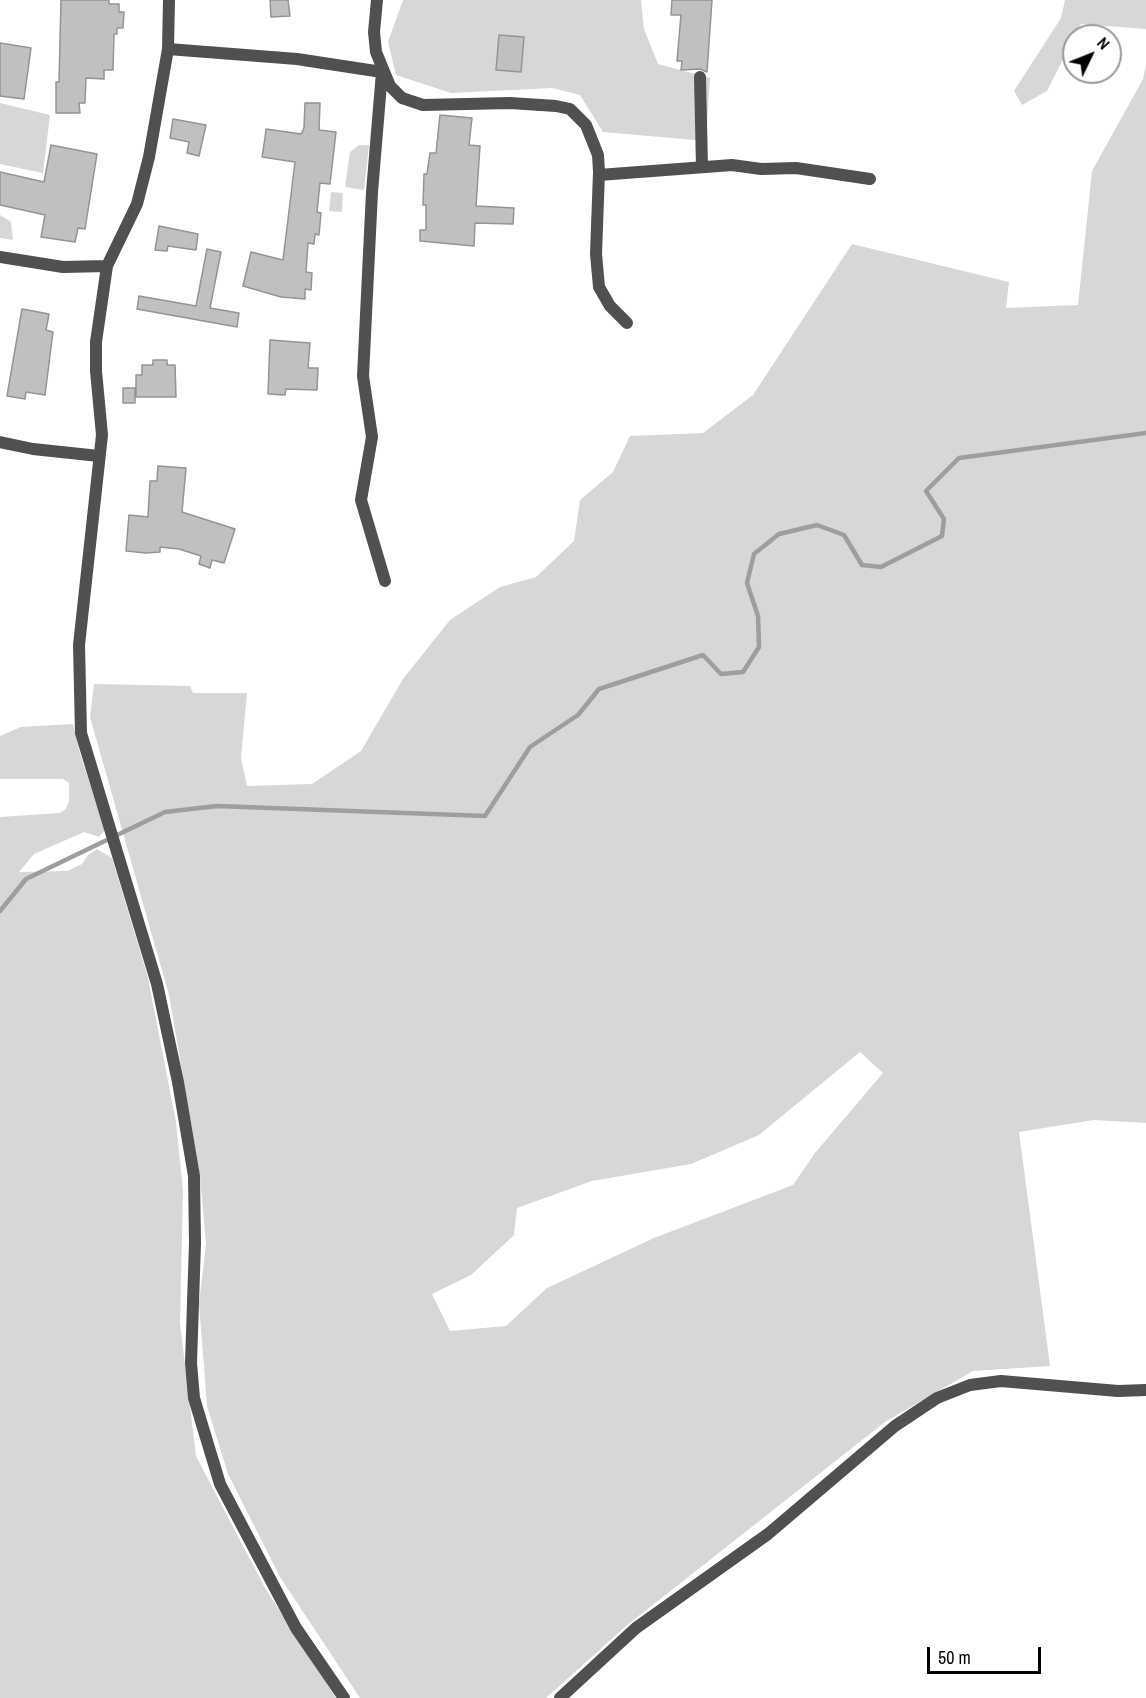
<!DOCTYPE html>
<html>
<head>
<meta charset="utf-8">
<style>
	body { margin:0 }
	#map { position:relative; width:1146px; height:1698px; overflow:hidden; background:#fff; font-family:"Archivo Narrow",sans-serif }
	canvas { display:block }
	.north { position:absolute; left:1062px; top:24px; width:60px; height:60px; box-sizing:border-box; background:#fff; border:2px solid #999; border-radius:50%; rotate:47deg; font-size:16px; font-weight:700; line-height:24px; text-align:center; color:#000 }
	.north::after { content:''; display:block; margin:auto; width:21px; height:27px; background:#000; clip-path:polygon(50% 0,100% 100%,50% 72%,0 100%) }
	.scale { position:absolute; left:927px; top:1647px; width:114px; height:27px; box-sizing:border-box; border:3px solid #000; border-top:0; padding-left:8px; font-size:18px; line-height:21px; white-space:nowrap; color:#000; -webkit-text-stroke:4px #fff; paint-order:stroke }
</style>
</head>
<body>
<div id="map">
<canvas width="1146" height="1698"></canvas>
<div class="north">N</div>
<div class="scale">50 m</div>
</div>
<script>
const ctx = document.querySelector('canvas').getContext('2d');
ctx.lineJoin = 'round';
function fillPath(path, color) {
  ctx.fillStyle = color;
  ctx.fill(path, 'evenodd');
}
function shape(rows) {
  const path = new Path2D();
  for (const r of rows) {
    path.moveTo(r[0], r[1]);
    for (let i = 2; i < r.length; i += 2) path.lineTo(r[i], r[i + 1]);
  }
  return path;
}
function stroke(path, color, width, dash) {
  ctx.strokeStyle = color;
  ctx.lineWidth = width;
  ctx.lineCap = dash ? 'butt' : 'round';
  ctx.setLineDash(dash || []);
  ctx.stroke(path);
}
fillPath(shape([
	[403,0,641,0,644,29,658,64,710,78,706,141,603,132,580,95,552,88,451,93,396,75,388,42],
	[1065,0,1146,0,1146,29,1081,24,1047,91,1022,105,1014,91,1061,18],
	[1146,64,1146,1123,1094,1120,1019,1132,1050,1366,973,1371,885,1422,626,1626,546,1698,360,1698,280,1577,228,1474,207,1406,199,1304,206,1244,200,1176,169,995,90,717,94,684,190,686,193,693,247,693,241,758,247,786,312,784,361,751,403,679,450,620,500,587,536,577,574,541,580,500,613,472,630,436,703,433,753,395,852,244,1009,282,1006,308,1078,305,1092,171,1143,79],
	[860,1052,883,1073,815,1153,793,1185,654,1238,547,1288,506,1326,450,1331,432,1294,471,1275,514,1235,517,1208,592,1181,691,1164,759,1135],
	[0,103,50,115,43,173,0,164],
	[359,145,369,145,364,190,345,187,350,152],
	[331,192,343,193,342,212,329,211],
	[0,215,11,222,13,240,0,238],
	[73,724,80,754,105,830,99,837,84,832,34,854,19,872,67,871,82,864,88,855,97,849,112,858,148,978,176,1122,183,1190,180,1323,196,1456,265,1588,336,1698,0,1698,0,817,60,813,66,809,69,800,69,783,63,779,0,779,0,736,21,727]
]), '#d7d7d7');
stroke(shape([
	[0,911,26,879,165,812,217,806,485,816,530,747,578,715,599,689,703,655,721,674,743,672,759,647,758,616,747,583,754,554,779,534,817,525,844,535,862,565,881,567,942,536,944,519,926,491,959,458,1146,433]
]), '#9e9e9e', 4.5);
const building = shape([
	[61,0,109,0,109,4,119,4,119,12,124,12,123,28,117,28,117,34,114,34,113,70,104,70,104,79,86,78,85,103,79,103,80,113,56,113,56,82,59,82,61,0],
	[270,0,288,0,290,16,271,17,270,0],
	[672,0,712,0,707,72,700,69,681,70,682,61,677,61,681,15,671,15,672,0],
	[499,35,524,37,521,72,496,70,499,35],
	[0,43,31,48,24,99,0,96,0,43],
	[305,103,320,103,319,130,336,132,330,184,320,183,317,212,321,213,319,235,315,234,314,244,308,243,306,272,312,273,311,290,305,289,305,299,281,297,243,286,251,252,283,260,295,162,262,157,265,138,266,129,301,134,304,128,305,103],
	[440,115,472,118,469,145,480,146,476,206,514,208,513,224,475,223,474,246,420,241,420,230,426,230,426,205,423,205,424,174,427,174,430,153,436,153,440,115],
	[173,119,206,125,199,156,187,153,189,142,170,138,173,119],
	[51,145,97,154,85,229,78,228,75,242,41,237,45,215,0,205,0,172,44,182,51,145],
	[159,226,198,234,196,250,168,246,167,251,155,250,159,226],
	[207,249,221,252,210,308,239,313,237,327,137,309,139,296,196,306,207,249],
	[22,309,49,314,46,330,53,332,45,395,26,392,25,399,7,396,22,309],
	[270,340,310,343,308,368,318,368,317,390,286,389,285,395,268,394,270,340],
	[153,360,167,360,167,365,175,365,176,397,136,397,136,375,142,375,142,365,153,365,153,360],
	[123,388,135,388,135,403,123,403,123,388],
	[158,466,186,468,182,512,235,529,224,563,212,560,210,568,199,564,201,556,179,549,160,547,160,552,146,553,126,551,129,515,148,517,150,481,157,481,158,466]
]);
fillPath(building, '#c0c0c0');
stroke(building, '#949494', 1.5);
stroke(shape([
	[169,0,168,49,149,157,137,204,107,266,96,342,96,371,102,435,79,645,81,733,157,984,178,1082,194,1176,195,1243,191,1363,194,1398,220,1484,296,1628,344,1698],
	[377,0,374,32,376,52,390,86,402,98,423,105,510,103,556,106,570,109,586,125,598,155,599,172,596,254,599,287,610,306,627,323],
	[168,49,297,59,382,72],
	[382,72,372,192,363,376,372,437,361,500,385,581],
	[700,77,702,167],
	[599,175,732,165,761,169,796,168,870,179],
	[0,257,63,267,107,266],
	[0,442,33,449,99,456],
	[560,1698,636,1628,768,1534,895,1426,937,1398,970,1385,1001,1381,1118,1391,1146,1390]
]), '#505050', 12);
</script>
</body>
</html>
